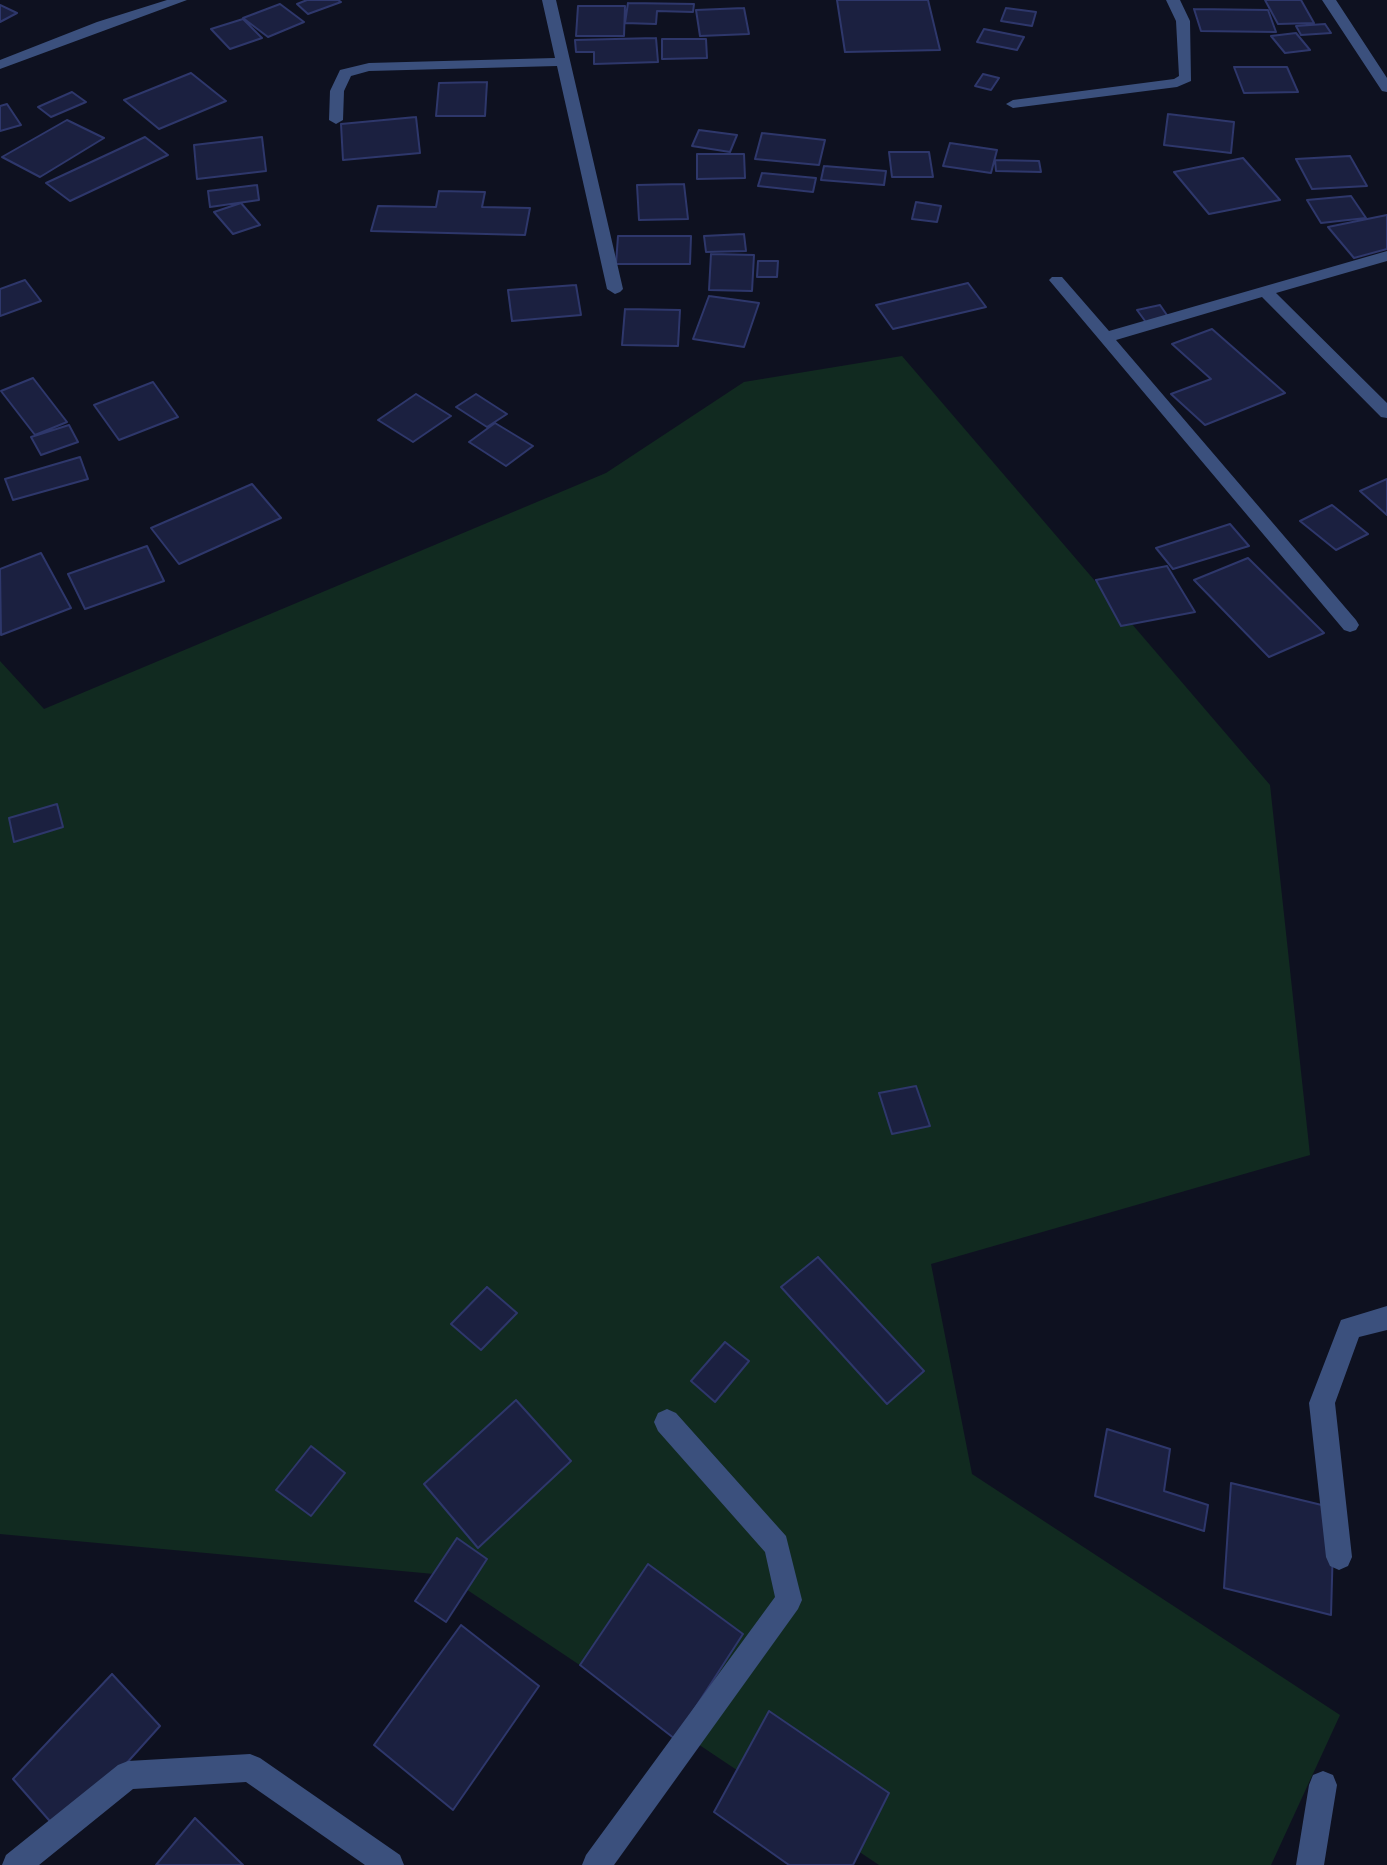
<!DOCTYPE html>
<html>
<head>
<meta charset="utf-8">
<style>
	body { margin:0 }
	canvas { display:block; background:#0e1120 }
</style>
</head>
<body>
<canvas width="1387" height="1865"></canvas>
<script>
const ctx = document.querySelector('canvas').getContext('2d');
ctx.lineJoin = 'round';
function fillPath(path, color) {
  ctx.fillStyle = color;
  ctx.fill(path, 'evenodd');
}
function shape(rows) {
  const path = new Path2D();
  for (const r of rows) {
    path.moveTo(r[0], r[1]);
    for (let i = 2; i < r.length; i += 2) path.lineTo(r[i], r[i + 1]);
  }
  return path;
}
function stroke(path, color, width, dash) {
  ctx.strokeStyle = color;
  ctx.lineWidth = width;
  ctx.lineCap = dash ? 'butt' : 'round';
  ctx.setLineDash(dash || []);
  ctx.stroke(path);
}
fillPath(shape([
	[902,356,1270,785,1310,1155,931,1264,972,1474,1340,1715,1271,1865,879,1865,445,1575,0,1534,0,661,44,709,606,473,744,382]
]), '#112a20');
const building = shape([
	[307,0,338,0,341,2,308,14,297,4,307,0],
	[837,0,928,0,940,50,845,52,837,0],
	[1265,0,1301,0,1314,23,1278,24,1265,0],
	[628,3,694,4,693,12,657,11,656,24,625,23,628,3],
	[280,4,304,22,268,37,243,18,280,4],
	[0,5,17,13,0,22,0,5],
	[578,6,625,6,624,36,576,36,578,6],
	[744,8,749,34,700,36,696,10,744,8],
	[1006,8,1036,12,1032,26,1001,21,1006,8],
	[1194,9,1268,10,1276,32,1201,31,1194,9],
	[243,19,262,38,230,49,211,29,243,19],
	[1325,24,1331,33,1301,35,1296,26,1325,24],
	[984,29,1024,37,1017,50,977,42,984,29],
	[1296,33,1310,50,1285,53,1271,36,1296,33],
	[656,38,658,62,594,64,594,52,576,52,575,40,656,38],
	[662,39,706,39,707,58,662,59,662,39],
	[1234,67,1287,67,1298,92,1244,93,1234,67],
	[191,73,226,101,159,129,124,100,191,73],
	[983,74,999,78,991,90,975,86,983,74],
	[487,82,485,116,436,116,439,83,487,82],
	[72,92,86,102,51,117,38,107,72,92],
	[7,104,21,125,0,131,0,106,7,104],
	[1168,114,1234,122,1231,153,1164,145,1168,114],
	[416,117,420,153,343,160,341,124,416,117],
	[67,120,104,138,40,177,2,157,67,120],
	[699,130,737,135,730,152,692,146,699,130],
	[762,133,825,140,819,165,755,159,762,133],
	[145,137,168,155,70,201,46,183,145,137],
	[262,137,266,171,197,179,194,145,262,137],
	[950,143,997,150,991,173,943,166,950,143],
	[889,152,929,152,933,177,892,177,889,152],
	[697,154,744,154,745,178,697,179,697,154],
	[1350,156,1367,186,1312,189,1296,159,1350,156],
	[1243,158,1280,200,1209,214,1174,172,1243,158],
	[995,160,1039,161,1041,172,996,171,995,160],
	[824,166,886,171,884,185,821,180,824,166],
	[762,173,816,178,813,192,758,186,762,173],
	[684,184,688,219,639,220,637,185,684,184],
	[257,185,259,200,210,207,208,191,257,185],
	[439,191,485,192,482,207,530,208,525,235,371,231,378,206,436,207,439,191],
	[1351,196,1366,218,1321,223,1307,200,1351,196],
	[916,202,941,206,937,222,912,219,916,202],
	[241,203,260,225,233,234,214,212,241,203],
	[1387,215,1387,249,1354,258,1328,227,1387,215],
	[744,234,746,251,706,252,704,236,744,234],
	[618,236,691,236,690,264,616,264,618,236],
	[711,254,754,255,752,291,709,290,711,254],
	[758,261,778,261,777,277,757,277,758,261],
	[25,280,41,301,0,316,0,289,25,280],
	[968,283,986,307,893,329,876,305,968,283],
	[576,285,581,315,512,321,508,290,576,285],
	[709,296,759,303,744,347,693,339,709,296],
	[1160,305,1171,321,1148,325,1137,310,1160,305],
	[625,309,680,310,678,346,622,345,625,309],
	[1212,329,1285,393,1205,425,1171,394,1211,379,1172,344,1212,329],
	[33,378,67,422,35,435,1,391,33,378],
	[153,382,178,417,119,440,94,405,153,382],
	[416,394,451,416,413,442,378,420,416,394],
	[476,394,507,414,487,427,456,407,476,394],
	[495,423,533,446,506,466,469,442,495,423],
	[69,425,78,442,41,455,31,437,69,425],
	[80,457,88,479,13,500,5,479,80,457],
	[1387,479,1387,515,1360,491,1387,479],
	[252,484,281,518,179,564,151,528,252,484],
	[1332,505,1368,534,1336,550,1300,521,1332,505],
	[1230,524,1249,546,1173,569,1156,548,1230,524],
	[147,546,164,581,85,609,68,574,147,546],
	[41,553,71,608,1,635,0,569,41,553],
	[1248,558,1324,633,1269,657,1194,580,1248,558],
	[1167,566,1195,612,1121,626,1096,580,1167,566],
	[57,804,63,827,14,842,9,818,57,804],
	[916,1086,930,1126,892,1134,879,1093,916,1086],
	[818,1257,924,1371,887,1404,781,1287,818,1257],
	[487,1287,517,1313,481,1350,451,1324,487,1287],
	[725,1342,749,1361,715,1402,691,1381,725,1342],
	[516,1400,571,1461,478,1548,424,1484,516,1400],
	[1107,1429,1170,1449,1164,1491,1208,1505,1204,1531,1095,1496,1107,1429],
	[311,1446,345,1473,311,1516,276,1490,311,1446],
	[1231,1483,1334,1508,1331,1615,1224,1588,1231,1483],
	[457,1538,487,1559,446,1622,415,1601,457,1538],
	[648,1564,743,1634,675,1739,580,1665,648,1564],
	[461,1625,539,1686,453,1810,374,1745,461,1625],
	[112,1674,160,1726,62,1835,13,1779,112,1674],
	[769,1711,889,1793,853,1865,789,1865,714,1812,769,1711],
	[195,1818,243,1865,156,1865,195,1818]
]);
fillPath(building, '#1b2040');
stroke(building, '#2e376b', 2);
fillPath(shape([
	[167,0,187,0,0,69,0,60,97,22,167,0],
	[542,0,556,0,623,289,620,292,615,294,607,289,557,66,369,71,351,76,344,91,343,120,336,124,329,120,330,91,340,70,369,63,555,58,542,0],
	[1166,0,1180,0,1190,21,1191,81,1177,87,1013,108,1006,104,1013,100,1174,79,1179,76,1176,21,1166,0],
	[1322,0,1336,0,1387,78,1387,92,1382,91,1322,0],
	[1387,251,1387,261,1276,293,1387,403,1387,418,1381,417,1262,297,1116,340,1356,620,1359,625,1356,630,1350,632,1344,630,1049,280,1052,277,1062,277,1109,331,1387,251],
	[1387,1306,1387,1330,1359,1337,1335,1403,1352,1557,1348,1566,1339,1570,1330,1566,1326,1557,1309,1403,1341,1320,1387,1306],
	[667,1409,676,1413,786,1536,802,1600,798,1609,614,1865,582,1865,586,1855,775,1597,765,1552,658,1431,654,1422,658,1413,667,1409],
	[250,1754,260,1758,400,1855,404,1865,365,1865,246,1782,133,1789,39,1865,2,1865,6,1855,118,1765,128,1761,250,1754],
	[1323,1771,1333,1775,1337,1785,1324,1865,1296,1865,1309,1785,1313,1775,1323,1771]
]), '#3b507d');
</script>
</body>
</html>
